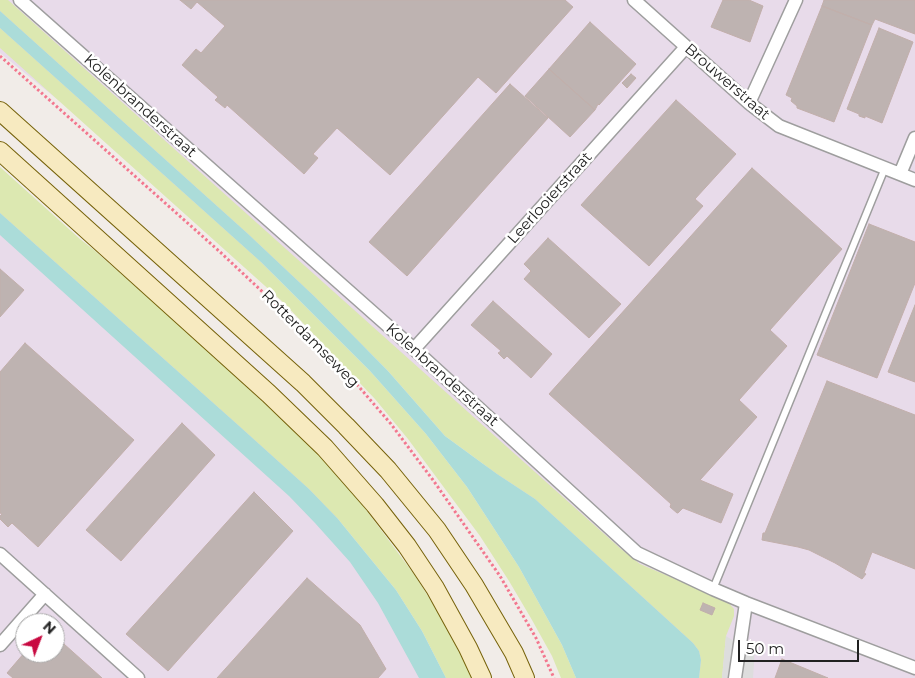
<!DOCTYPE html>
<html>
<head>
<meta charset="utf-8">
<style>
	body { margin:0 }
	#map { position:relative; width:915px; height:678px; overflow:hidden; background:#f1ece8; font-family:Montserrat,sans-serif }
	canvas { display:block }
	.north { position:absolute; left:15px; top:613px; width:50px; height:50px; box-sizing:border-box; background:#fff; border:1px solid #a6a6a6; border-radius:50%; rotate:43deg; font-size:14px; font-weight:700; line-height:20px; text-align:center; color:#212121 }
	.north::after { content:''; display:block; margin:auto; width:18px; height:22px; background:#c80a41; clip-path:polygon(50% 0,100% 100%,50% 72%,0 100%) }
	.scale { position:absolute; left:738px; top:640px; width:121px; height:22px; box-sizing:border-box; border:2px solid #212121; border-top:0; padding-left:6px; font-size:15px; line-height:18px; white-space:nowrap; color:#212121; -webkit-text-stroke:4px #fff; paint-order:stroke }
</style>
</head>
<body>
<div id="map">
<canvas width="915" height="678"></canvas>
<div class="north">N</div>
<div class="scale">50 m</div>
</div>
<script>
const ctx = document.querySelector('canvas').getContext('2d');
ctx.lineJoin = 'round';
function fillPath(path, color) {
  ctx.fillStyle = color;
  ctx.fill(path, 'evenodd');
}
function shape(rows) {
  const path = new Path2D();
  for (const r of rows) {
    path.moveTo(r[0], r[1]);
    for (let i = 2; i < r.length; i += 2) path.lineTo(r[i], r[i + 1]);
  }
  return path;
}
function stroke(path, color, width, dash) {
  ctx.strokeStyle = color;
  ctx.lineWidth = width;
  ctx.lineCap = dash ? 'butt' : 'round';
  ctx.setLineDash(dash || []);
  ctx.stroke(path);
}
function write(font, color, halo, rows, align = 'center') {
  ctx.font = font + ' Montserrat,sans-serif';
  ctx.lineWidth = 5;
  ctx.setLineDash([]);
  ctx.textBaseline = 'middle';
  ctx.strokeStyle = halo;
  ctx.fillStyle = color;
  for (const [text, x, y, turn = 0] of rows) {
    ctx.save();
    ctx.translate(x, y);
    ctx.rotate((+turn || 0) * Math.PI / 180);
    ctx.textAlign = isNaN(turn) ? turn : align;
    if (halo) ctx.strokeText(text, 0, 0);
    ctx.fillText(text, 0, 0);
    ctx.restore();
  }
}
fillPath(shape([
	[0,0,915,0,915,678,698,678,382,362,0,53],
	[0,180,295,452,442,678,0,678],
	[25,623,55,623,55,653,25,653]
]), '#e8dbea');
fillPath(shape([
	[0,0,8,0,621,549,640,564,727,601,734,609,734,616,726,636,722,678,699,678,701,660,699,651,693,643,535,499,497,474,445,436,431,420,388,371,315,297,247,233,0,11],
	[0,28,261,262,370,371,426,434,467,487,519,567,562,645,576,678,561,678,552,656,532,620,509,581,480,536,408,439,375,399,284,303,0,48],
	[0,167,80,239,94,250,178,324,287,424,318,454,361,503,416,577,439,614,473,678,446,678,422,631,396,590,338,519,309,489,238,425,0,213]
]), '#dce8b1');
fillPath(shape([
	[726,636,740,645,755,648,753,678,722,678]
]), '#ddd');
fillPath(shape([
	[0,11,247,233,315,297,388,371,431,420,445,436,497,474,535,499,693,643,699,651,701,660,699,678,576,678,562,645,519,567,467,487,426,434,370,371,261,262,0,28],
	[0,213,238,425,309,489,338,519,396,590,422,631,446,678,419,678,378,603,350,562,315,523,289,496,0,235]
]), '#abdcd9');
const building = shape([
	[180,0,565,0,573,7,496,93,478,77,390,175,337,128,313,154,318,158,304,174,227,105,225,108,215,100,218,97,182,65,196,49,201,53,225,26,197,2,191,9,180,0],
	[723,0,749,0,763,6,750,42,711,27,723,0],
	[824,0,915,0,915,34,875,19,872,25,822,6,824,0],
	[822,6,872,25,834,122,797,108,797,106,791,101,792,98,786,95,822,6],
	[590,22,636,64,599,105,598,104,595,110,549,69,590,22],
	[879,28,913,42,882,123,865,116,865,118,859,116,859,114,847,109,879,28],
	[549,69,595,110,570,137,525,96,549,69],
	[631,74,636,78,627,88,622,83,631,74],
	[510,84,548,118,407,276,369,242,510,84],
	[676,100,736,154,695,199,703,206,649,266,581,205,676,100],
	[752,168,842,249,770,330,787,346,739,400,757,417,700,480,733,494,721,523,683,508,678,513,677,513,670,507,671,504,549,394,752,168],
	[869,224,915,242,915,283,877,378,817,355,869,224],
	[548,238,621,304,589,338,524,279,531,271,524,264,548,238],
	[0,269,24,290,0,317,0,269],
	[493,301,552,354,531,378,507,356,504,359,498,353,501,351,471,325,493,301],
	[915,305,915,382,888,372,915,305],
	[25,343,134,440,38,547,12,523,8,527,0,519,0,516,2,514,0,513,0,372,25,343],
	[827,381,915,415,915,569,872,552,864,573,866,574,862,579,835,563,809,550,798,547,762,540,763,533,765,533,827,381],
	[182,423,215,455,121,561,86,530,182,423],
	[254,492,293,531,168,671,126,634,254,492],
	[307,578,360,625,386,669,378,678,217,678,307,578],
	[703,603,715,608,712,615,700,610,703,603],
	[64,644,102,678,13,678,7,673,25,652,39,653,49,661,64,644],
	[782,659,828,678,775,678,782,659]
]);
fillPath(building, '#beb3b1');
stroke(building, '#c2afab', 1);
const lane = shape([
	[713,589,885,168]
]);
const street = shape([
	[20,0,414,349,637,553,713,589,746,603,915,668],
	[634,0,749,103,779,126,915,180],
	[749,103,796,0],
	[900,174,915,138],
	[414,349,686,47],
	[0,554,138,678],
	[0,645,45,594],
	[735,678,746,603]
]);
const secondary = shape([
	[0,111,303,383,346,426,388,470,437,530,474,585,514,653,525,678],
	[0,151,269,394,325,448,375,505,407,546,435,588,468,648,482,678]
]);
stroke(lane, '#9e9e9e', 9);
stroke(street, '#9e9e9e', 15);
stroke(secondary, '#76620a', 20);
stroke(shape([
	[0,56,219,251,333,358,360,388,391,424,433,480,500,576,536,638,554,678]
]), '#f3778e', 3, [2.5, 2.5]);
stroke(lane, '#fff', 6);
stroke(street, '#fff', 12);
stroke(secondary, '#f7eac0', 18);
write('15px', '#212121', '#fff', [
	["Brouwerstraat",727,82,41],
	["Kolenbranderstraat",140,106,42],
	["Leerlooierstraat",550,198,-48],
	["Rotterdamseweg",310,339,45],
	["Kolenbranderstraat",442,375,42]
]);
</script>
</body>
</html>
